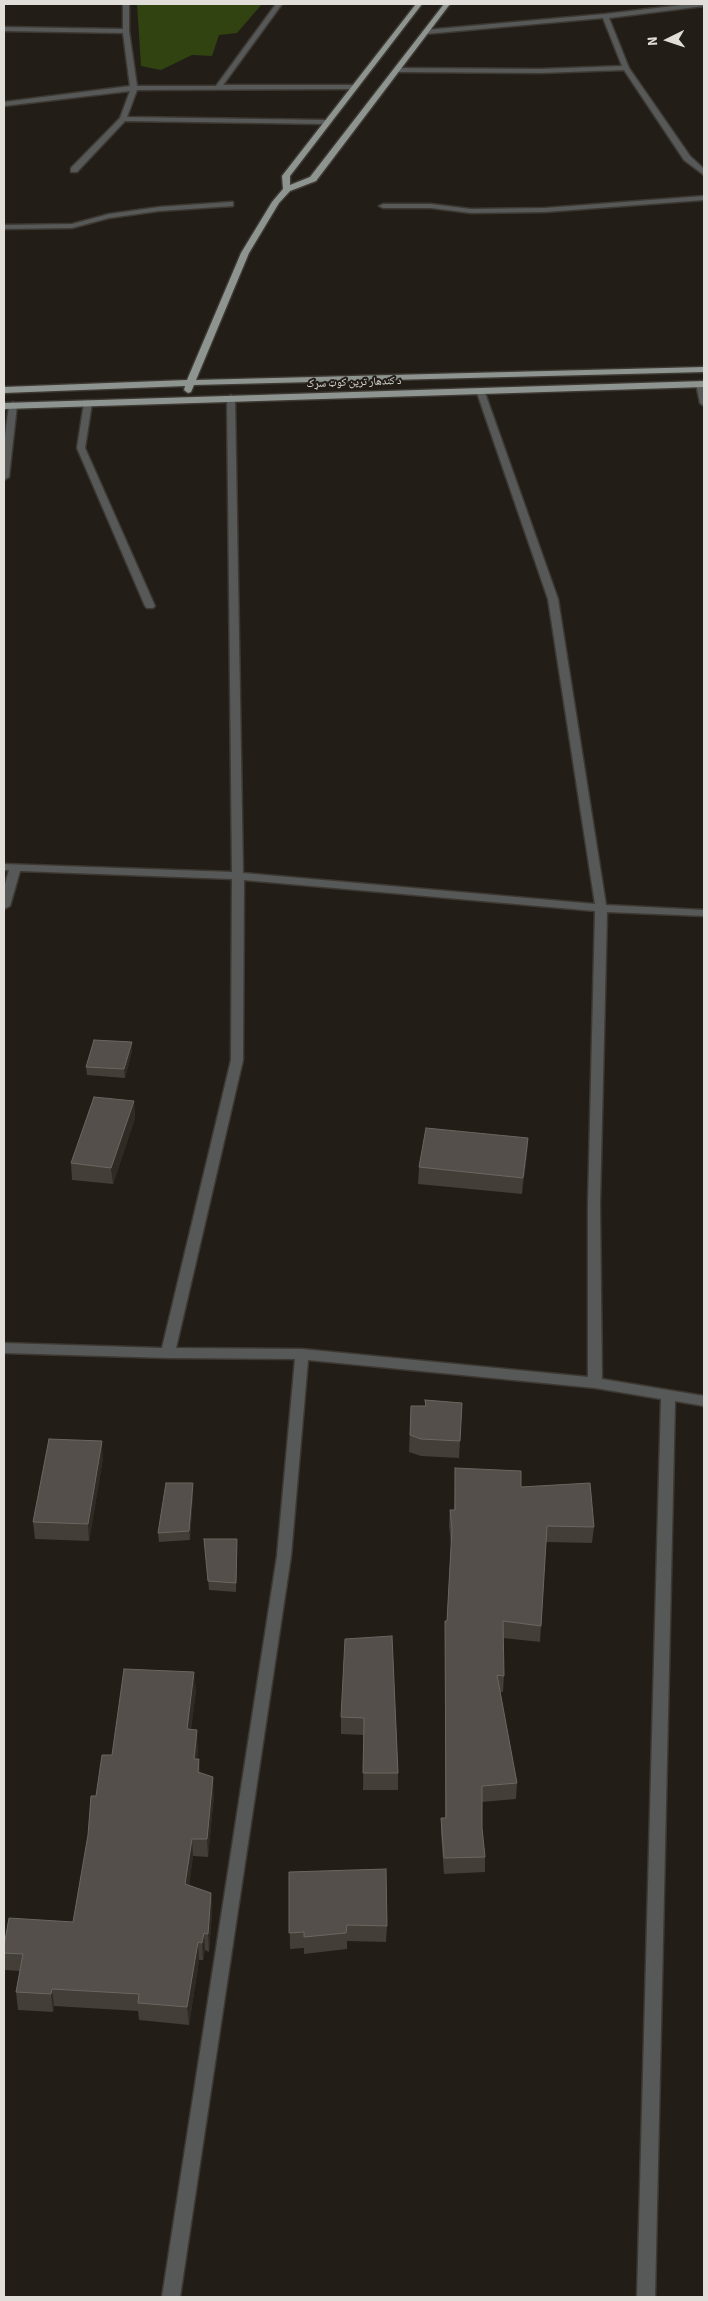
<!DOCTYPE html>
<html>
<head>
<meta charset="utf-8">
<style>
	body { margin:0 }
	#map { position:relative; width:708px; height:2301px; overflow:hidden; background:#221d17; font-family:"Source Sans 3",sans-serif }
	canvas { display:block }
	.frame { position:absolute; inset:0; border:5px solid #e1deda; pointer-events:none }
	.north { position:absolute; left:643px; top:15px; width:50px; height:50px; -webkit-text-stroke:4px #221d17; paint-order:stroke; rotate:266deg; font-size:14px; font-weight:700; line-height:20px; text-align:center; color:#e1deda }
	.north::after { content:''; display:block; margin:auto; width:18px; height:22px; background:#e1deda; clip-path:polygon(50% 0,100% 100%,50% 72%,0 100%) }
</style>
</head>
<body>
<div id="map">
<canvas width="708" height="2301"></canvas>
<div class="frame"></div>
<div class="north">N</div>
</div>
<script>
const ctx = document.querySelector('canvas').getContext('2d');
ctx.lineJoin = 'round';
function fillPath(path, color) {
  ctx.fillStyle = color;
  ctx.fill(path, 'evenodd');
}
function shape(rows) {
  const path = new Path2D();
  for (const r of rows) {
    path.moveTo(r[0], r[1]);
    for (let i = 2; i < r.length; i += 2) path.lineTo(r[i], r[i + 1]);
  }
  return path;
}
function stroke(path, color, width, dash) {
  ctx.strokeStyle = color;
  ctx.lineWidth = width;
  ctx.lineCap = dash ? 'butt' : 'round';
  ctx.setLineDash(dash || []);
  ctx.stroke(path);
}
function write(font, color, halo, rows, align = 'center') {
  ctx.font = font + ' "Source Sans 3","Noto Naskh Arabic",sans-serif';
  ctx.lineWidth = 4;
  ctx.setLineDash([]);
  ctx.textBaseline = 'middle';
  ctx.strokeStyle = halo;
  ctx.fillStyle = color;
  for (const [text, x, y, turn = 0] of rows) {
    ctx.save();
    ctx.translate(x, y);
    ctx.rotate((+turn || 0) * Math.PI / 180);
    ctx.textAlign = isNaN(turn) ? turn : align;
    if (halo) ctx.strokeText(text, 0, 0);
    ctx.fillText(text, 0, 0);
    ctx.restore();
  }
}
fillPath(shape([
	[137,4,262,4,237,33,219,35,212,56,192,55,161,70,141,66]
]), '#304311');
const minor = shape([
	[123,4,129,4,129,31,137,86,216,86,276,4,282,4,223,85,353,85,357,87,353,89,137,90,127,117,326,120,330,122,326,124,125,121,77,172,71,172,71,168,120,118,130,91,4,106,4,102,130,86,123,33,4,31,4,27,123,29,123,4],
	[690,4,704,4,704,6,609,18,629,68,690,156,704,169,704,175,684,160,624,70,540,73,397,72,394,70,397,68,540,69,622,66,603,18,425,34,422,32,425,30,605,14,690,4],
	[704,196,704,200,545,212,471,213,431,208,383,208,379,206,383,204,431,204,471,209,545,208,704,196],
	[230,202,233,202,233,206,159,211,109,218,72,228,4,229,4,225,72,224,109,214,159,207,230,202],
	[700,381,704,384,704,406,700,403,696,384,700,381],
	[477,388,484,390,558,599,606,905,704,910,704,916,607,912,600,1204,602,1379,704,1396,704,1406,675,1401,655,2297,637,2297,661,1399,595,1388,308,1360,291,1556,180,2297,162,2297,277,1556,295,1359,168,1358,4,1353,4,1343,162,1348,231,1060,232,879,20,871,10,906,4,909,4,888,9,870,4,870,4,864,232,872,227,398,231,395,235,398,243,873,595,904,548,599,476,390,477,388],
	[244,880,595,911,588,1204,588,1377,302,1349,176,1348,243,1060,244,880],
	[88,400,92,403,85,448,155,606,153,608,147,608,145,606,77,448,84,403,88,400],
	[13,402,17,405,9,477,4,480,4,444,9,405,13,402]
]);
const major = shape([
	[416,4,422,4,290,176,290,185,310,177,444,4,450,4,316,181,290,191,279,203,249,253,196,380,704,367,704,372,194,385,191,392,188,393,184,390,185,386,4,393,4,387,187,380,241,253,272,202,283,189,282,176,416,4],
	[704,381,704,387,4,409,4,403,704,381]
]);
stroke(minor, '#3d3832', 3);
stroke(major, '#3d3832', 3);
fillPath(minor, '#565957');
fillPath(major, '#8e9591');
fillPath(shape([
	[132,1051,125,1078,87,1075,86,1067],
	[134,1101,135,1118,113,1184,72,1180,71,1163],
	[528,1138,527,1154,522,1194,418,1184,419,1167],
	[425,1400,462,1403,459,1458,421,1456,409,1452,411,1406,425,1406],
	[103,1458,89,1541,35,1539,33,1522],
	[455,1468,521,1487,594,1527,592,1543,546,1542,540,1642,503,1638,504,1676,503,1692,500,1692,517,1783,516,1799,482,1802,482,1828,485,1857,485,1872,444,1874,441,1834,441,1818,445,1818,445,1621,447,1621,451,1544,449,1526,450,1510,454,1510],
	[193,1492,190,1540,159,1542,158,1533],
	[204,1539,237,1548,236,1592,209,1590],
	[392,1636,398,1773,398,1790,363,1790,364,1735,341,1734,341,1717],
	[196,1690,191,1729,198,1747,197,1759,200,1773,214,1795,208,1857,193,1856,189,1885,211,1893,212,1911,209,1952,205,1950,203,1960,199,1960,189,2025,139,2020,138,2011,54,2006,53,2012,18,2010,16,1992,20,1971,5,1970,4,1960,4,1946,73,1922,96,1796,112,1755],
	[289,1872,387,1926,386,1942,347,1941,347,1949,304,1954,304,1948,290,1949]
]), '#433e38');
fillPath(shape([
	[132,1042,132,1051,125,1078,124,1069],
	[134,1101,135,1118,113,1184,111,1168],
	[528,1138,527,1154,522,1194,523,1178],
	[102,1441,103,1458,89,1541,88,1524],
	[193,1483,193,1492,190,1540,189,1531],
	[194,1672,196,1690,189,1747,187,1729],
	[197,1730,198,1747,195,1777,194,1759],
	[199,1759,201,1777,198,1772],
	[213,1777,214,1795,208,1857,207,1839],
	[192,1839,193,1856,187,1902,185,1884],
	[211,1893,212,1911,209,1952,208,1934],
	[204,1933,205,1950,203,1960,202,1943],
	[198,1942,199,1960,189,2025,187,2007],
	[52,1989,54,2006,53,2012,51,1994]
]), '#2f2a24');
const building = shape([
	[94,1040,132,1042,124,1069,86,1067,94,1040],
	[94,1097,134,1101,111,1168,71,1163,94,1097],
	[426,1128,528,1138,523,1178,419,1167,426,1128],
	[425,1400,462,1403,460,1441,421,1439,410,1435,411,1406,426,1406,425,1400],
	[49,1439,102,1441,88,1524,33,1522,49,1439],
	[455,1468,521,1471,521,1487,590,1483,594,1527,547,1526,541,1626,503,1621,504,1676,497,1675,517,1783,482,1786,482,1828,485,1857,444,1858,441,1818,446,1818,445,1621,447,1621,452,1529,450,1510,455,1510,455,1468],
	[166,1483,193,1483,189,1531,158,1533,166,1483],
	[204,1539,237,1539,236,1583,208,1581,204,1539],
	[392,1636,398,1773,363,1773,364,1718,341,1717,345,1639,392,1636],
	[124,1669,194,1672,187,1729,197,1730,194,1759,199,1759,198,1772,213,1777,207,1839,192,1839,185,1884,211,1893,208,1934,204,1933,202,1943,198,1942,187,2007,138,2003,139,1994,52,1989,51,1994,16,1992,23,1954,4,1953,4,1946,9,1918,73,1922,88,1835,91,1796,96,1796,102,1755,112,1755,124,1669],
	[386,1869,387,1926,347,1925,346,1933,304,1937,304,1932,289,1933,289,1872,386,1869]
]);
fillPath(building, '#544f4a');
stroke(building, '#6a6660', 1);
write('11px', '#e1deda', '#221d17', [
	["د کندهار ترين کوټ سړک",354,383,-2]
]);
</script>
</body>
</html>
